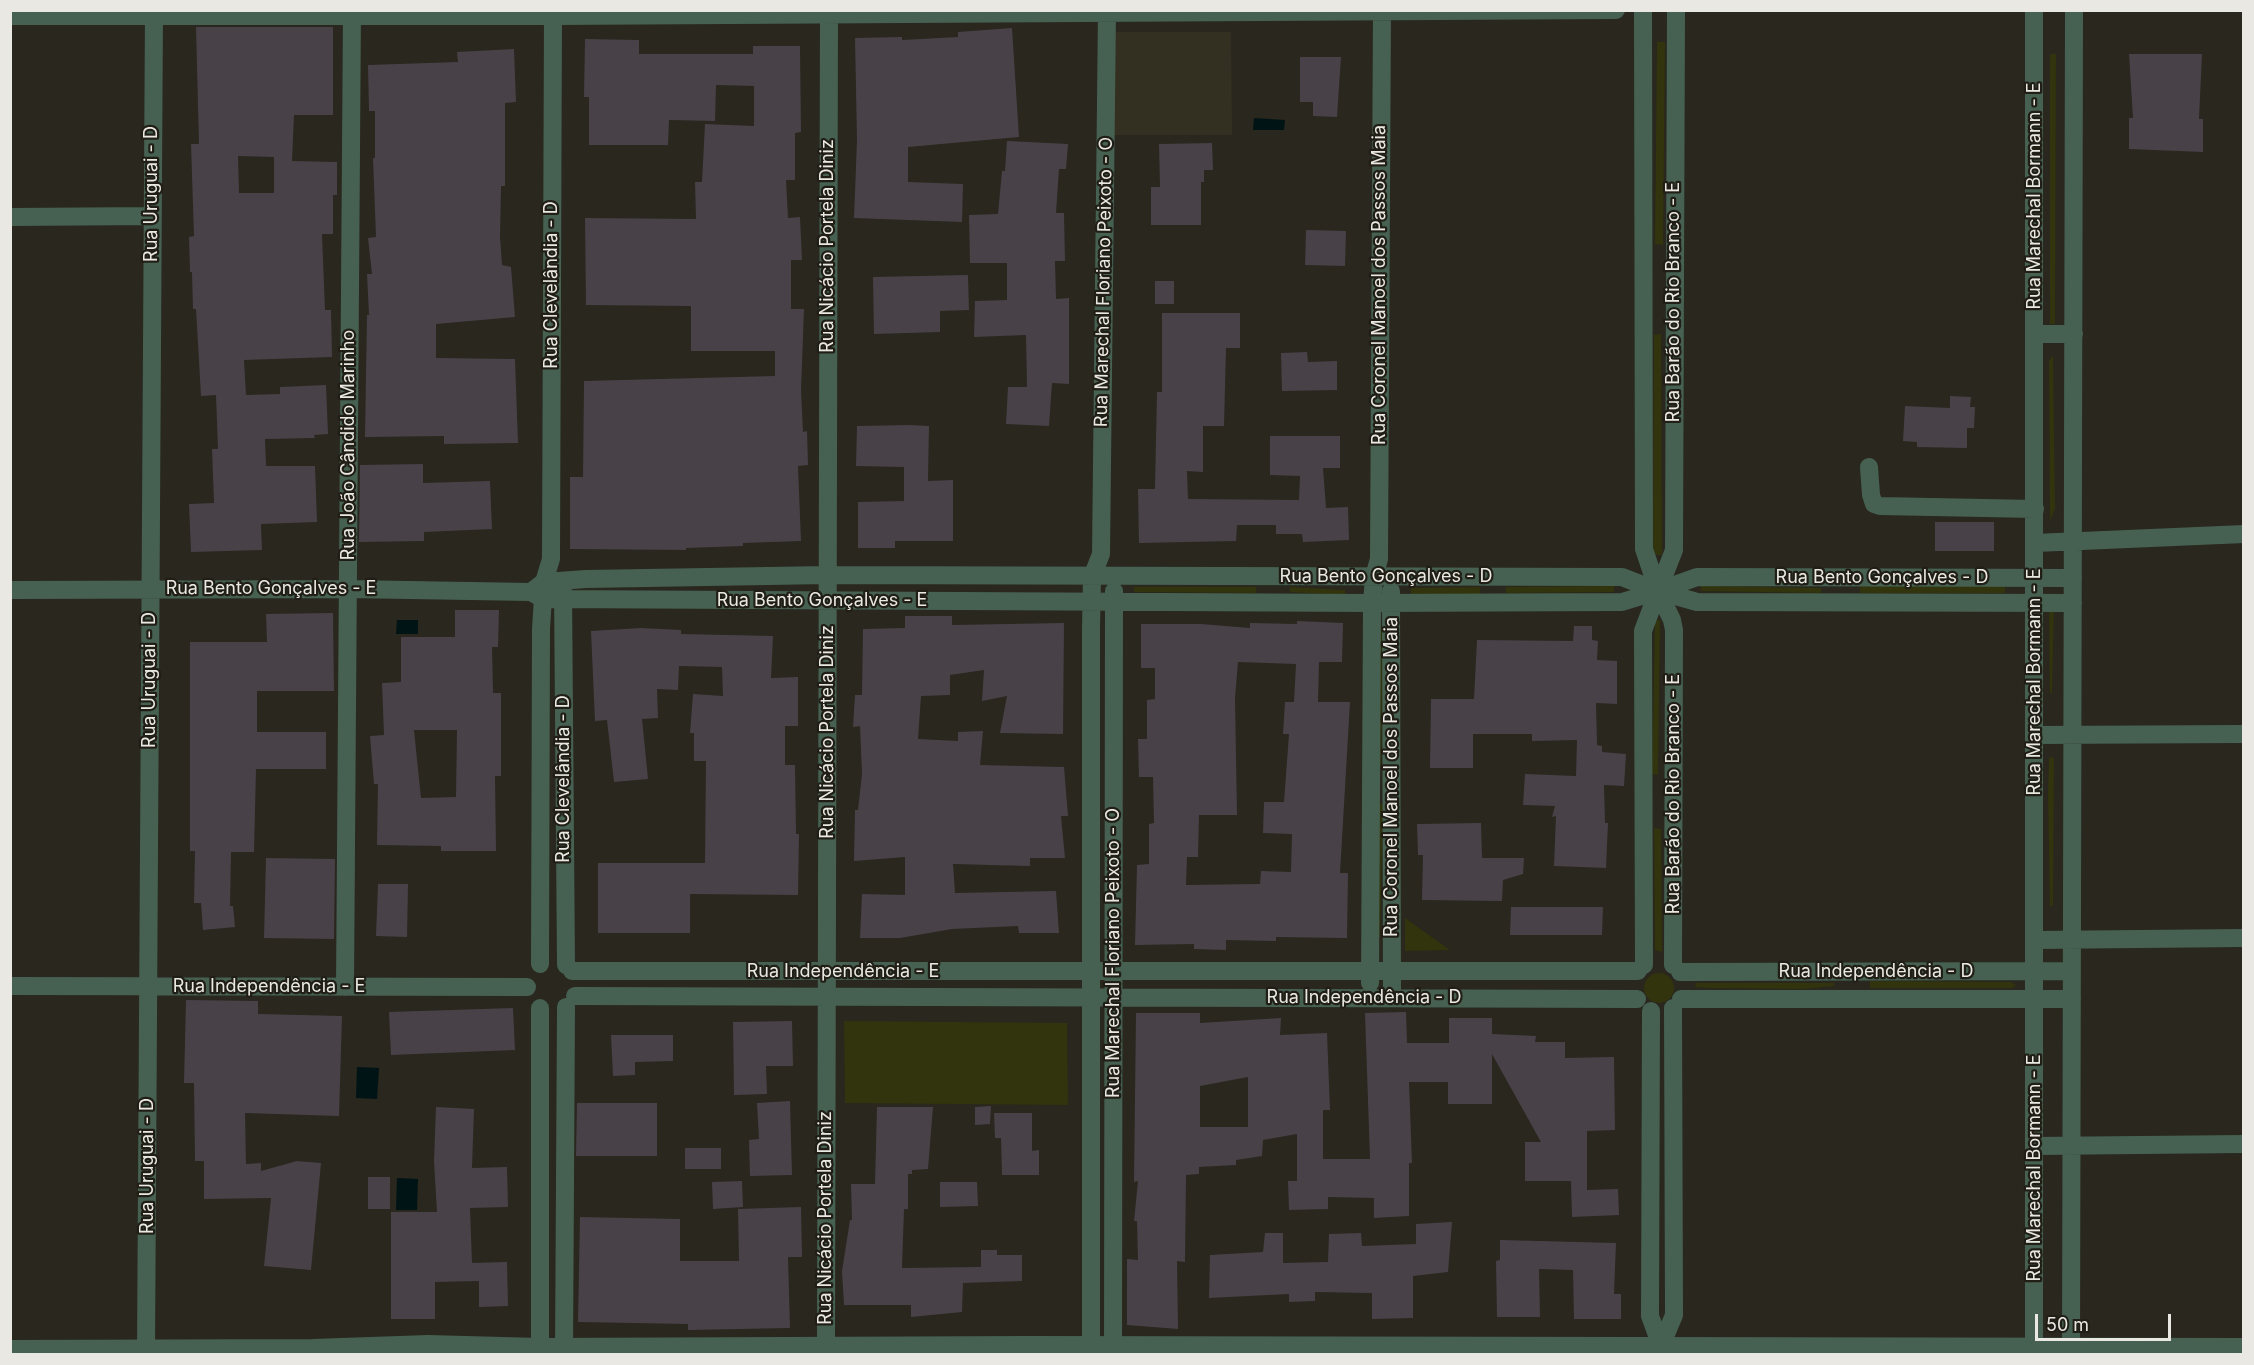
<!DOCTYPE html>
<html>
<head>
<meta charset="utf-8">
<style>
	body { margin:0 }
	#map { position:relative; width:2254px; height:1365px; overflow:hidden; background:#29271e; font-family:Inter,sans-serif }
	canvas { display:block }
	.frame { position:absolute; inset:0; border:12px solid #e9e8e2; pointer-events:none }
	.scale { position:absolute; left:2035px; top:1314px; width:136px; height:27px; box-sizing:border-box; border:3px solid #e9e8e2; border-top:0; padding-left:8px; font-size:18px; line-height:21px; white-space:nowrap; color:#e9e8e2; -webkit-text-stroke:4px #201e15; paint-order:stroke }
</style>
</head>
<body>
<div id="map">
<canvas width="2254" height="1365"></canvas>
<div class="frame"></div>
<div class="scale">50 m</div>
</div>
<script>
const ctx = document.querySelector('canvas').getContext('2d');
ctx.lineJoin = 'round';
function fillPath(path, color) {
  ctx.fillStyle = color;
  ctx.fill(path, 'evenodd');
}
function shape(rows) {
  const path = new Path2D();
  for (const r of rows) {
    if (r.length === 3) {
      path.moveTo(r[0] + r[2], r[1]);
      path.arc(r[0], r[1], r[2], 0, 2 * Math.PI);
      continue;
    }
    path.moveTo(r[0], r[1]);
    for (let i = 2; i < r.length; i += 2) path.lineTo(r[i], r[i + 1]);
  }
  return path;
}
function stroke(path, color, width, dash) {
  ctx.strokeStyle = color;
  ctx.lineWidth = width;
  ctx.lineCap = dash ? 'butt' : 'round';
  ctx.setLineDash(dash || []);
  ctx.stroke(path);
}
function write(font, color, halo, rows, align = 'center') {
  ctx.font = font + ' Inter,sans-serif';
  ctx.lineWidth = 4.5;
  ctx.setLineDash([]);
  ctx.textBaseline = 'middle';
  ctx.strokeStyle = halo;
  ctx.fillStyle = color;
  for (const [text, x, y, turn = 0] of rows) {
    ctx.save();
    ctx.translate(x, y);
    ctx.rotate((+turn || 0) * Math.PI / 180);
    ctx.textAlign = isNaN(turn) ? turn : align;
    if (halo) ctx.strokeText(text, 0, 0);
    ctx.fillText(text, 0, 0);
    ctx.restore();
  }
}
fillPath(shape([
	[1113,32,1231,32,1232,135,1114,135]
]), '#343021');
fillPath(shape([
	[1657,42,1665,42,1663,245,1655,244],
	[2050,54,2056,54,2055,324,2050,324],
	[1661,334,1662,555,1653,555,1654,335],
	[2053,355,2055,509,2050,521,2049,361],
	[1614,586,1614,592,1506,593,1506,587],
	[1701,586,1821,588,1821,593,1701,591],
	[1860,586,2005,586,2005,593,1860,593],
	[1134,587,1256,587,1256,593,1134,592],
	[1290,587,1345,590,1345,595,1290,592],
	[1480,587,1480,594,1411,595,1411,588],
	[2049,608,2054,609,2052,693,2050,693],
	[1655,620,1660,620,1658,775,1652,774],
	[1378,627,1383,627,1381,766,1376,766],
	[2052,757,2054,758,2053,905,2050,907,2048,793,2049,758],
	[1377,804,1383,804,1380,937,1374,937],
	[1654,828,1661,829,1662,952,1655,950],
	[1405,918,1450,950,1405,951],
	[1659,988,15],
	[1870,981,2011,982,2016,985,2012,988,1870,988],
	[1696,983,1834,983,1834,986,1802,989,1713,988,1695,987],
	[844,1021,1067,1023,1068,1105,845,1103]
]), '#31340c');
fillPath(shape([
	[1254,118,1285,120,1284,130,1253,130],
	[397,620,418,620,418,634,396,634],
	[357,1067,379,1068,377,1099,356,1098],
	[397,1178,418,1179,417,1210,396,1210]
]), '#001416');
fillPath(shape([
	[196,27,333,27,333,115,294,115,292,161,337,162,337,195,333,195,333,234,322,234,325,310,331,310,332,357,244,360,246,395,280,394,280,387,326,385,328,434,314,435,315,438,265,439,266,466,315,466,317,522,261,524,262,550,191,552,189,504,214,503,212,449,218,449,216,395,201,396,196,309,193,309,192,272,190,272,189,237,194,236,191,144,199,144],
	[238,156,274,157,274,193,239,193],
	[1012,28,1019,137,908,147,908,182,963,184,962,222,854,218,857,140,855,38,902,37,902,40,958,37,958,32],
	[585,39,639,40,639,54,753,54,753,46,800,46,801,132,795,133,795,180,786,180,788,218,800,217,802,260,791,260,791,309,804,309,801,390,803,432,807,431,808,465,798,466,801,541,743,543,743,546,686,548,686,550,570,549,570,477,583,477,584,381,775,376,775,351,691,351,691,306,586,305,585,218,696,219,695,182,702,182,705,124,754,126,754,86,716,85,715,121,669,120,668,145,589,145,589,97,584,97],
	[514,49,516,102,505,103,505,186,501,186,500,237,502,265,511,267,515,317,436,324,436,358,515,359,518,443,444,444,444,436,365,437,367,315,369,315,367,274,372,274,368,238,376,237,373,158,375,158,375,111,369,111,368,65,458,62,457,52],
	[2129,54,2202,54,2199,119,2203,119,2203,152,2129,149,2129,118,2133,118],
	[1300,57,1341,57,1337,117,1313,116,1313,102,1300,102],
	[1007,141,1068,144,1066,169,1059,169,1056,213,1064,213,1065,261,1055,261,1056,299,1069,298,1069,384,1052,383,1049,426,1006,424,1008,387,1027,387,1026,335,974,337,975,301,1007,300,1007,263,970,263,969,215,998,214,1002,171,1005,171],
	[1212,143,1213,170,1204,170,1204,182,1201,182,1201,225,1151,225,1151,187,1160,187,1159,144],
	[1306,230,1346,231,1345,266,1305,265],
	[968,275,969,310,940,311,940,332,874,334,873,277],
	[1155,281,1174,281,1174,304,1155,304],
	[1162,313,1240,313,1240,348,1226,348,1224,426,1203,426,1203,472,1187,471,1188,499,1299,500,1300,476,1270,475,1270,436,1340,436,1340,468,1323,468,1326,508,1348,507,1349,540,1303,542,1302,534,1276,534,1276,525,1237,525,1236,541,1139,543,1138,489,1155,489,1157,392,1162,392],
	[1307,352,1308,362,1337,361,1337,390,1282,391,1281,353],
	[1950,396,1971,397,1970,407,1975,407,1974,428,1967,428,1967,448,1917,447,1917,442,1903,441,1905,406,1950,408],
	[910,425,929,426,928,481,953,480,953,541,895,541,895,548,858,548,858,502,904,501,904,467,856,466,857,426],
	[423,464,423,483,490,481,492,529,424,532,424,541,359,542,360,465],
	[1935,522,1994,522,1994,551,1935,551],
	[455,610,499,610,498,647,492,647,493,693,501,693,501,776,495,776,496,851,441,851,441,846,377,845,378,784,374,784,370,736,384,735,382,683,401,682,401,637,455,637],
	[414,730,457,730,456,797,421,798],
	[333,613,334,691,257,691,257,732,326,732,326,769,256,769,254,852,231,852,230,906,233,906,235,927,203,930,201,903,194,903,195,851,190,851,190,642,267,642,266,614],
	[905,616,952,616,952,625,1064,623,1063,734,1000,733,1007,696,982,701,984,670,950,675,950,695,921,696,918,739,958,741,958,732,983,731,980,765,1064,767,1068,816,1061,816,1065,858,1030,858,1030,866,953,864,955,893,1056,891,1059,933,1019,933,1018,926,952,929,900,938,860,938,862,894,905,895,905,857,854,861,855,810,858,810,862,774,860,726,853,727,855,695,862,695,863,629,905,628],
	[1297,621,1343,623,1342,662,1319,662,1318,702,1350,702,1340,873,1348,873,1347,938,1276,937,1276,941,1226,940,1226,950,1194,949,1194,944,1135,945,1137,865,1149,864,1149,824,1154,823,1153,777,1139,777,1138,739,1147,739,1147,700,1155,699,1155,668,1141,668,1141,624,1201,624,1250,628,1250,623,1297,624],
	[1238,662,1296,664,1294,702,1285,702,1283,734,1289,734,1284,802,1264,802,1263,833,1292,834,1291,872,1261,871,1260,884,1186,885,1187,857,1198,857,1199,815,1237,815,1235,698],
	[1574,626,1592,626,1592,640,1598,641,1597,660,1617,661,1617,704,1596,703,1597,745,1602,746,1602,752,1626,754,1624,786,1604,785,1605,823,1608,823,1606,868,1554,866,1556,816,1552,817,1555,806,1523,805,1525,774,1576,776,1577,740,1532,741,1532,734,1473,734,1473,768,1430,768,1431,699,1474,699,1477,640,1573,641],
	[641,628,681,630,681,634,773,636,771,678,798,677,798,726,785,726,785,765,795,765,796,834,799,834,798,895,690,894,690,933,598,933,598,863,705,863,706,761,694,761,694,733,690,733,693,694,723,696,722,667,679,666,678,690,657,689,658,718,642,719,648,779,614,782,607,720,595,721,591,631],
	[1481,823,1482,858,1524,858,1523,874,1503,880,1502,901,1422,900,1423,855,1418,855,1417,824],
	[266,858,335,859,334,939,264,938],
	[378,884,408,884,407,937,376,936],
	[1511,907,1603,907,1602,935,1510,935],
	[186,1000,258,1001,258,1014,342,1016,339,1116,245,1113,246,1164,261,1163,261,1171,297,1161,321,1163,311,1270,264,1266,271,1198,204,1199,204,1161,195,1161,194,1083,184,1083],
	[513,1008,515,1050,391,1055,389,1012],
	[1406,1012,1407,1043,1449,1043,1449,1018,1492,1018,1492,1034,1536,1036,1535,1042,1565,1042,1565,1058,1614,1057,1615,1130,1587,1131,1587,1190,1618,1189,1619,1215,1572,1217,1571,1181,1525,1181,1525,1142,1541,1142,1492,1054,1492,1104,1448,1104,1448,1082,1409,1082,1412,1163,1409,1163,1409,1216,1374,1218,1374,1198,1328,1197,1328,1209,1289,1210,1288,1181,1297,1181,1297,1134,1263,1140,1262,1156,1236,1160,1236,1165,1199,1167,1199,1174,1186,1175,1185,1262,1177,1261,1178,1329,1127,1325,1127,1259,1138,1260,1137,1221,1134,1221,1138,1181,1134,1182,1136,1013,1200,1013,1200,1023,1281,1018,1280,1035,1327,1033,1330,1110,1323,1110,1323,1159,1370,1159,1365,1013],
	[1248,1077,1248,1127,1200,1127,1200,1086],
	[792,1021,793,1066,766,1066,767,1094,734,1095,733,1022],
	[611,1035,673,1035,673,1061,635,1062,635,1075,613,1076],
	[790,1101,792,1175,750,1176,749,1140,759,1139,757,1103],
	[577,1103,657,1103,657,1156,576,1156],
	[991,1106,990,1124,975,1125,975,1107],
	[436,1107,474,1109,472,1168,507,1167,508,1207,470,1208,472,1263,507,1262,508,1306,479,1307,479,1281,435,1282,435,1319,391,1319,391,1212,437,1212,434,1161],
	[877,1107,933,1107,928,1169,912,1170,912,1174,908,1174,908,1209,904,1209,902,1268,981,1267,981,1250,997,1250,997,1255,1022,1255,1022,1281,963,1283,962,1312,911,1317,911,1305,844,1305,842,1271,850,1220,852,1220,851,1184,875,1184],
	[994,1113,1032,1113,1032,1151,1039,1150,1039,1175,1002,1175,1001,1138,995,1138],
	[685,1148,721,1148,721,1169,685,1169],
	[368,1177,390,1177,390,1209,368,1209],
	[742,1181,743,1207,713,1209,712,1182],
	[940,1182,977,1182,978,1206,940,1207],
	[801,1207,802,1257,788,1257,790,1328,688,1330,688,1324,578,1322,580,1217,680,1219,680,1261,739,1261,738,1209],
	[1452,1222,1448,1272,1413,1276,1413,1318,1372,1319,1372,1293,1315,1292,1315,1301,1289,1302,1289,1294,1209,1298,1210,1255,1263,1252,1265,1233,1283,1233,1283,1263,1328,1262,1329,1234,1361,1233,1362,1246,1416,1244,1416,1224],
	[1500,1240,1616,1243,1614,1294,1621,1294,1621,1319,1574,1319,1573,1270,1539,1269,1540,1317,1497,1317,1496,1261,1500,1260]
]), '#494148');
stroke(shape([
	[1643,10,1644,549,1658,591,1643,631,1644,965],
	[10,16,553,16,1616,10],
	[10,217,152,216],
	[2035,334,2074,334],
	[1869,467,1871,495,1874,504,1880,506,2035,509],
	[2035,543,2244,534],
	[563,589,566,965],
	[10,590,348,589,531,592,543,599,1372,603,1622,602,1658,591,1697,602,2073,603],
	[1391,591,1392,998],
	[531,592,544,582,586,579,828,575,1622,577,1658,591,1697,577,2073,578],
	[2035,735,2244,734],
	[2035,940,2244,938],
	[540,964,541,629,544,582,551,559,553,10],
	[1673,965,1674,630,1672,620,1658,591,1674,550,1676,10],
	[572,971,1638,971],
	[1680,972,2072,971],
	[1370,983,1372,603,1374,577,1379,559,1382,10],
	[10,986,527,987],
	[345,987,352,10],
	[575,996,1637,999],
	[1681,999,2072,999],
	[1651,1011,1650,1316,1661,1346,1659,1352],
	[2035,1146,2244,1144],
	[826,1345,829,10],
	[10,1349,313,1348,428,1344,540,1347,1029,1345,2244,1347],
	[146,1354,154,10],
	[540,1354,540,1008],
	[564,1354,566,1007],
	[1091,1354,1091,629,1092,577,1101,554,1107,10],
	[1113,1354,1114,591],
	[1663,1354,1661,1346,1674,1315,1673,1008],
	[2034,1354,2034,10],
	[2071,1354,2074,10]
]), '#466152', 18);
write('18px', '#e9e8e2', '#201e15', [
	["Rua Uruguai - D",152,194,-90],
	["Rua Marechal Bormann - E",2035,196,-90],
	["Rua Nicácio Portela Diniz",828,246,-90],
	["Rua Marechal Floriano Peixoto - O",1104,282,-89],
	["Rua Clevelândia - D",552,285,-90],
	["Rua Coronel Manoel dos Passos Maia",1380,285,-90],
	["Rua Barão do Rio Branco - E",1674,302,-90],
	["Rua João Cândido Marinho",349,445,-90],
	["Rua Bento Gonçalves - D",1386,577],
	["Rua Bento Gonçalves - D",1882,578],
	["Rua Bento Gonçalves - E",271,589],
	["Rua Bento Gonçalves - E",822,601],
	["Rua Uruguai - D",150,680,-90],
	["Rua Marechal Bormann - E",2035,682,-90],
	["Rua Nicácio Portela Diniz",828,732,-90],
	["Rua Coronel Manoel dos Passos Maia",1392,777,-90],
	["Rua Clevelândia - D",564,779,-90],
	["Rua Barão do Rio Branco - E",1674,794,-90],
	["Rua Marechal Floriano Peixoto - O",1114,953,-90],
	["Rua Independência - E",843,972],
	["Rua Independência - D",1876,972],
	["Rua Independência - E",269,987],
	["Rua Independência - D",1364,998],
	["Rua Uruguai - D",148,1166,-90],
	["Rua Marechal Bormann - E",2035,1168,-90],
	["Rua Nicácio Portela Diniz",826,1218,-90]
]);
</script>
</body>
</html>
